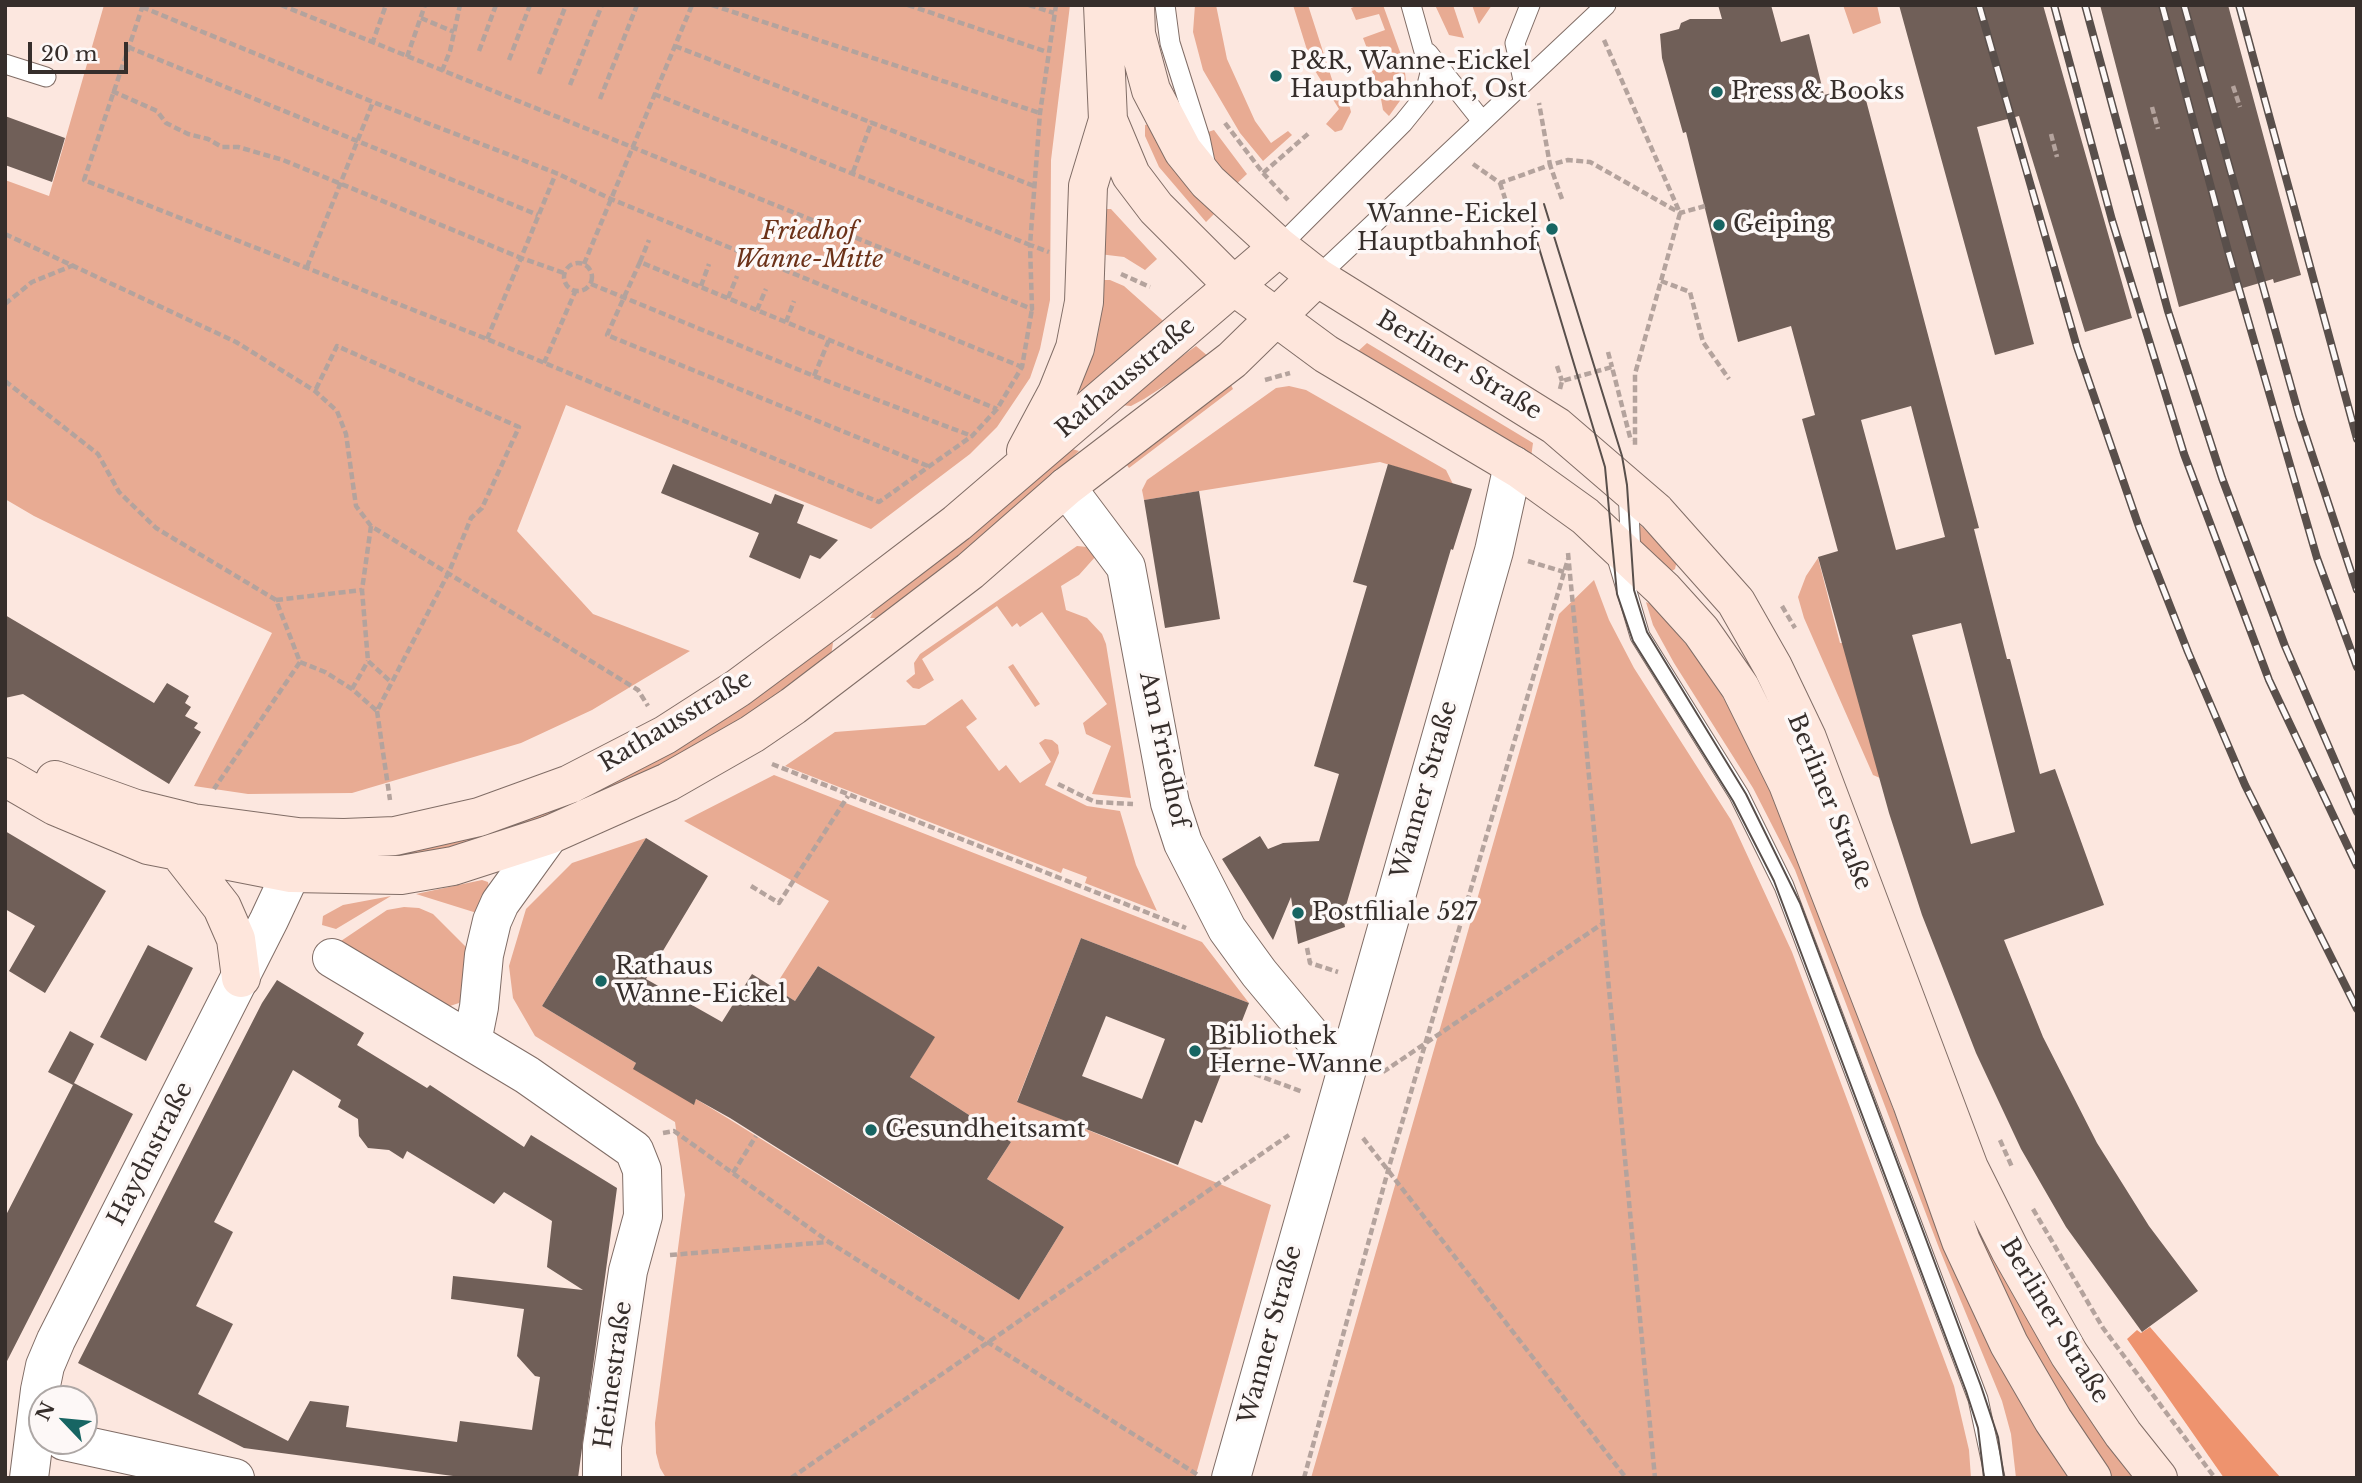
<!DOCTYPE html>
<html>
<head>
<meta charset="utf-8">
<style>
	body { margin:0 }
	#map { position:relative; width:2362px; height:1483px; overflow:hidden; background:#fce7df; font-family:"Libre Baskerville",serif }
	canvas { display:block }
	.frame { position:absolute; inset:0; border:7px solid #362e2b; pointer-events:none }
	.north { position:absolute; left:28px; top:1385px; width:70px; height:70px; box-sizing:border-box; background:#fdf8f7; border:2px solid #ada7a5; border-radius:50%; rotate:296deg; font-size:19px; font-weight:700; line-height:28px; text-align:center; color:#362e2b }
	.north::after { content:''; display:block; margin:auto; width:24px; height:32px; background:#176563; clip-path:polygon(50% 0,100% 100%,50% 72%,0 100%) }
	.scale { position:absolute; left:28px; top:42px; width:100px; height:32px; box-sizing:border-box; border:4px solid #362e2b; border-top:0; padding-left:9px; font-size:21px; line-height:24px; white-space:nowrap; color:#362e2b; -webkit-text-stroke:5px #fdf8f7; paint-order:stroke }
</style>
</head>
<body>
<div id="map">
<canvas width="2362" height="1483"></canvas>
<div class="frame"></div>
<div class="north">N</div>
<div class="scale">20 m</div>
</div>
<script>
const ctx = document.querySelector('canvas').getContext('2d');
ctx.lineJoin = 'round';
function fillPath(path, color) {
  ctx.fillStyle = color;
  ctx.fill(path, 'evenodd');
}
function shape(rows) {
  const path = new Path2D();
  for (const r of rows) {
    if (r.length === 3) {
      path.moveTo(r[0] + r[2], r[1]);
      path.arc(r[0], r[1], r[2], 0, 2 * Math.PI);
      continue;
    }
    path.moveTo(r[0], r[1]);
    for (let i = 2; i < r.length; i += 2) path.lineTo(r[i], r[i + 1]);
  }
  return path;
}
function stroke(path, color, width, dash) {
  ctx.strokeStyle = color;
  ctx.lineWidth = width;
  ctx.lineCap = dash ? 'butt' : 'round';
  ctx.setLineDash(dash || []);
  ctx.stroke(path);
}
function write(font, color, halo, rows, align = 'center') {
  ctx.font = font + ' "Libre Baskerville",serif';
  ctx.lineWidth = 7;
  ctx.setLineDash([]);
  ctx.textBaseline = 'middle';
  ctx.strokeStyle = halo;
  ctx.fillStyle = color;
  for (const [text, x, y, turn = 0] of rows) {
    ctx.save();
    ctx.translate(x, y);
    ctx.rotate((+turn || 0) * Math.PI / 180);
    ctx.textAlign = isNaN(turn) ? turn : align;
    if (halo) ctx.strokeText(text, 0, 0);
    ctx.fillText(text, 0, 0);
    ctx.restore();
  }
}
fillPath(shape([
	[104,5,1070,5,1051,160,1050,300,1040,349,1030,378,997,427,970,454,871,529,566,405,517,531,593,614,690,651,592,710,521,743,352,793,248,794,194,786,272,633,34,516,5,499,5,180,49,196],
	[1195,5,1216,5,1227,59,1255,121,1271,143,1288,131,1292,135,1263,161,1240,133,1203,70,1193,32],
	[1293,5,1308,5,1337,95,1346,93,1348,100,1351,112,1342,130,1335,132,1326,124,1339,109,1312,66],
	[1359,5,1383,5,1404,63,1407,91,1389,116,1383,110,1381,99,1399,90,1395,80,1377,84,1372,71,1393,63,1391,48,1368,51,1363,38,1385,30,1379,14,1356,20,1351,8],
	[1435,5,1453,5,1464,38,1449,35],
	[1472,5,1492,5,1479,24,1478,22],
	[1843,5,1877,5,1881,23,1853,34],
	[1149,124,1219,209,1206,222,1159,167,1145,136,1145,125],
	[1214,130,1247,174,1232,188,1216,164,1208,132],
	[1104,209,1111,209,1157,259,1145,270,1124,257,1099,254],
	[1099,280,1110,280,1124,286,1170,327,1088,392,1081,391,1076,387],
	[1367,343,1533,443,1531,457,1356,353],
	[1196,346,1209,357,1144,399,1131,406,1120,405,1119,402],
	[1229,381,1233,389,1129,468,1124,461],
	[1289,386,1306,390,1446,470,1453,484,1380,462,1144,500,1142,490,1147,480,1276,388],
	[1065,447,1079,451,997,526,881,618,870,618,876,607],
	[1637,522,1677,560,1675,569,1670,572,1638,542],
	[1077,546,1087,547,1096,556,1079,575,1061,586,1066,610,1087,618,1102,634,1106,644,1131,798,1092,794,1111,746,1086,734,1083,723,1107,704,1042,612,1020,627,1017,623,1012,627,997,606,922,659,934,680,919,689,913,688,906,681,915,674,914,663,920,654],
	[1818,558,1840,643,1844,643,1880,778,1873,775,1804,618,1798,597,1806,576],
	[1594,580,1609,620,1634,668,1731,820,1792,952,1954,1386,1969,1450,1971,1478,1311,1478,1559,614],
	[1646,602,1653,605,1696,656,1739,722,1798,851,1947,1255,1980,1328,2009,1381,2070,1478,2016,1478,2011,1434,2002,1401,1939,1248,1795,870,1753,788,1674,663,1653,625],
	[830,641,833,643,831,656,761,706,707,740,595,801,411,860,409,851,500,831,577,801],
	[1013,664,1040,704,1035,707,1008,667],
	[962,699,977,719,966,727,999,771,1006,765,1020,783,1051,762,1039,743,1045,739,1052,740,1058,745,1059,753,1045,785,1087,806,1120,811,1136,865,1157,911,1085,883,1087,877,1063,868,1061,873,785,766,835,732,925,725],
	[774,775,1202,942,1249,1003,1081,938,1017,1101,1271,1205,1195,1478,666,1478,660,1468,656,1453,655,1423,685,1195,675,1122,535,1036,513,998,509,966,526,909,572,863,646,838,542,1006,636,1063,634,1069,694,1104,696,1099,729,1119,1019,1300,1064,1227,987,1179,1011,1142,910,1077,934,1037,818,966,795,1001,774,988,829,901,684,821],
	[482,880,488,882,490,891,480,914,416,894],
	[391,896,336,929,322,925,323,916,343,905],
	[404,907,419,908,433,914,470,951,463,998,459,1003,447,1007,338,943,387,910],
	[1963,1200,2139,1478,2112,1478,2088,1445,2032,1354]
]), '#e8ab93');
fillPath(shape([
	[2150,1327,2272,1468,2281,1478,2224,1478,2127,1339,2137,1330,2141,1333]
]), '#ee936e');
fillPath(shape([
	[1718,5,1771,5,1781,42,1809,34,1824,95,1862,85,1979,528,1974,529,2007,659,2010,659,2040,774,2055,769,2104,905,2004,940,2043,1037,2097,1143,2149,1226,2198,1291,2142,1332,2066,1227,2021,1149,1976,1053,1922,915,1889,813,1818,557,1838,551,1802,419,1815,415,1791,326,1738,342,1686,132,1683,133,1662,58,1660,34,1679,29,1681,23,1690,19,1722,19],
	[1911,406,1945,537,1896,550,1861,420],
	[1961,623,2015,832,1971,844,1912,635],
	[1899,5,2043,5,2132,318,2085,332,2019,116,1977,127,2034,344,1995,355],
	[2100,5,2228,5,2301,275,2274,283,2273,279,2179,307],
	[5,116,65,138,52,182,5,165],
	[673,464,771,504,775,494,804,505,797,523,838,540,820,559,810,555,800,579,749,557,759,533,661,493],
	[1388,464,1472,489,1453,550,1451,549,1365,840,1343,916,1345,927,1298,944,1291,897,1273,940,1222,859,1260,836,1268,849,1283,843,1319,841,1339,774,1314,766,1367,586,1353,582],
	[1199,491,1220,619,1165,628,1144,500],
	[5,615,154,703,167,683,189,696,185,703,191,707,185,716,198,723,194,728,201,732,169,784,23,694,5,698],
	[5,831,106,891,45,993,9,971,35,926,5,909],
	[646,838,708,876,646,979,722,1022,752,974,795,1001,818,966,935,1037,910,1077,1011,1142,987,1179,1064,1227,1019,1300,730,1118,696,1099,694,1105,633,1069,636,1063,542,1006],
	[1081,938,1249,1003,1202,1123,1195,1120,1178,1165,1017,1102],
	[1106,1016,1165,1039,1142,1099,1082,1076],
	[148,945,193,968,146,1061,100,1037],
	[277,980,364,1033,357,1045,427,1088,430,1085,524,1147,531,1135,617,1188,578,1478,468,1478,244,1448,78,1363,262,1003],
	[293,1070,341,1100,338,1107,358,1119,359,1136,368,1148,389,1150,403,1159,407,1151,494,1204,504,1192,552,1221,547,1267,583,1290,453,1276,451,1299,524,1309,517,1356,535,1376,540,1377,532,1430,460,1421,457,1442,346,1427,349,1406,310,1401,288,1441,198,1394,233,1324,196,1306,233,1232,214,1222],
	[70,1031,94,1044,73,1085,48,1072],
	[74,1083,133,1114,5,1365,5,1217]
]), '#705f58');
const lane = shape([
	[1165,5,1170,43,1200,138,1206,167],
	[1428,53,1482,121],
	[5,64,46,77],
	[1523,80,1515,43,1530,5],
	[1279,247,1403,123,1424,97,1430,73,1411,5],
	[1317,277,1606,5],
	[1628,488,1631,556],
	[1615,551,1640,636,1739,795,1784,886,1978,1399,1995,1478]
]);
const street = shape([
	[1066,487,1126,567,1170,803,1183,843,1227,929,1259,973,1319,1045,1349,1054],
	[332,958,527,1075,634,1150,642,1170,643,1216,628,1271,602,1446,602,1478],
	[472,1042,479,1007,484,955,492,921,500,903,549,835],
	[64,1441,235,1478],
	[29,1478,40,1390,45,1366,56,1340,269,920,291,873,298,840],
	[1231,1478,1494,551,1513,465]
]);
const secondary = shape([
	[1103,5,1108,120,1131,175,1156,208,1234,286,1326,354,1521,470,1585,516,1663,589,1701,631,1740,687,1788,784,1912,1103,1961,1241,2009,1344,2053,1420,2092,1478],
	[1135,5,1136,34,1151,90,1183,151,1208,182,1279,247,1317,277,1556,426,1656,512,1736,602,1773,667,1807,738,1969,1168,2010,1250,2069,1354,2123,1434,2158,1478],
	[1026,451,1057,393,1075,348,1084,302,1088,186,1108,120],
	[5,777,55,806,148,845,291,873,401,875,453,866,549,835,668,782,752,734,793,706,970,571,1066,487,1232,360,1317,277],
	[55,780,136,809,193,823,298,837,344,838,395,836,479,817,570,784,665,735,738,688,835,616,957,523,1279,247],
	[179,852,222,907,236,939,241,978]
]);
stroke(lane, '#806d66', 21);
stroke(street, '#806d66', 40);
stroke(secondary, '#806d66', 40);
stroke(shape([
	[143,5,84,180,487,339,879,502,972,436,997,409,1022,367,1032,309],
	[281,5,1032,309,1030,245,1049,252],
	[712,5,1040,113],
	[908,5,1047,52],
	[1029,5,1054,13],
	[142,7,373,102,556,173,611,199,1022,367],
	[421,18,454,32],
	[1604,40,1680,213,1635,374,1635,447],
	[372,44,386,5],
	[675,46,1034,186],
	[128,47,538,215],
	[479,51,496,5],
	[407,57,425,5],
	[509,60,530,5],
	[442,71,450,51,460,5],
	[539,74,566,5],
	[570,85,602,5],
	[2233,86,2240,107],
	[112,91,157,111,166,123,188,134,208,139,222,147,238,147,283,160,521,258,556,173],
	[654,94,1030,245,1040,113,1056,5],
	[600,99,637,5],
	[2152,107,2158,129],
	[1225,123,1263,173,1309,133],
	[2051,134,2057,157],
	[1473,164,1500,183,1550,165,1539,103],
	[853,172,872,121],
	[1263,173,1288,200],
	[1500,183,1510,214],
	[1562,199,1550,165,1568,160,1590,162,1680,213,1705,206],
	[5,234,236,342,315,391,337,411,346,434,356,506,371,526,638,690,648,706],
	[640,262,649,240],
	[578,277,14],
	[584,264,692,5],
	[307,267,373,102],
	[1121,274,1150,287],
	[1661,281,1690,292,1703,342,1729,379],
	[591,284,814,376,972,436],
	[701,286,709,264],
	[728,298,737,276],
	[5,304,32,282,74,265],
	[757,310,766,289],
	[786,322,794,301],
	[487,339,521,258,564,273],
	[1608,352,1612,367],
	[544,363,575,292],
	[1557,366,1562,381],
	[814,376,829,340],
	[1265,380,1290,373],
	[5,381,98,454,119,492,156,528,276,600,300,662,214,789],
	[1560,389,1562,381,1612,367,1631,441],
	[928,466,607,335,640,262,997,409],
	[371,526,362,590,368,661,391,682],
	[1568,553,1655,1478],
	[1528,561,1564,572],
	[276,600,362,590],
	[1782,606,1795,628],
	[300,662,325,672,352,689,377,711,449,572,471,518,482,508,519,427,337,346,315,391],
	[352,689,368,661],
	[377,711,390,800],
	[772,764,1186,928],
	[1058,784,1095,802,1133,804],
	[751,886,779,903,848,796],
	[1307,948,1310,963,1338,972],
	[1225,1063,1303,1092],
	[1383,1072,1602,924],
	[663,1133,674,1131,829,1242,1198,1475],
	[1363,1138,1626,1478],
	[2000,1140,2012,1167],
	[733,1173,756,1136],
	[2033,1209,2103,1328,2215,1478],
	[670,1255,828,1242],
	[791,1478,1289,1135],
	[1304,1478,1389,1167,1568,559]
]), '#b4a39d', 4.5, [7, 3.5]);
stroke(lane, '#fff', 19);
stroke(street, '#fff', 38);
stroke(secondary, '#fee6dc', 38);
stroke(shape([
	[1544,204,1622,456,1627,485,1634,590,1647,632,1746,794,1800,903,1981,1386,1998,1437,2004,1478],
	[1527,208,1605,467,1617,594,1633,641,1733,801,1774,881,1966,1391,1978,1428,1984,1478]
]), '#594f4b', 2);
const rail = shape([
	[1979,5,2077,347,2139,527,2188,652,2245,785,2357,1009],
	[2054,5,2112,220,2184,454,2269,680,2357,866],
	[2085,5,2168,311,2222,478,2285,646,2357,812],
	[2162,5,2228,251,2317,558,2357,667],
	[2184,5,2299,415,2357,590],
	[2239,5,2357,439]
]);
stroke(rail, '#594f4b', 8);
stroke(rail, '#fdf8f7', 5, [16]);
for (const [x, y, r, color] of [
	[1276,76,7,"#176563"],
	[1717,92,7,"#176563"],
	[1719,225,7,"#176563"],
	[1552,229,7,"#176563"],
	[1298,913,7,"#176563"],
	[601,981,7,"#176563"],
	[1195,1051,7,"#176563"],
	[871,1130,7,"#176563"]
]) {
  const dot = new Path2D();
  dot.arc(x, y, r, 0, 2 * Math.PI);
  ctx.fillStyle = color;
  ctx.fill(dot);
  stroke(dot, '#fdf8f7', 2.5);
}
write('24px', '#362e2b', '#fdf8f7', [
	["P&R, Wanne-Eickel",1290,62],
	["Hauptbahnhof, Ost",1290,90],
	["Press & Books",1731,92],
	["Wanne-Eickel",1538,215,"right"],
	["Hauptbahnhof",1538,243,"right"],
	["Geiping",1733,225],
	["Postfiliale 527",1312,913],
	["Rathaus",615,967],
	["Wanne-Eickel",615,995],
	["Bibliothek",1209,1037],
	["Herne-Wanne",1209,1065],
	["Gesundheitsamt",885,1130]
], 'left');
write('italic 24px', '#6c3219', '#fdf8f7', [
	["Friedhof",809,232],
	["Wanne-Mitte",809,260]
]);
write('24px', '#362e2b', '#fdf8f7', [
	["Berliner Straße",1459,366,31],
	["Rathausstraße",1126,378,-40],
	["Rathausstraße",676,722,-31],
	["Am Friedhof",1163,750,78],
	["Wanner Straße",1425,790,-74],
	["Berliner Straße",1829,802,68],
	["Haydnstraße",151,1154,-63],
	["Berliner Straße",2054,1321,59],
	["Wanner Straße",1271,1335,-75],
	["Heinestraße",614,1375,-82]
]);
</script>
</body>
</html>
